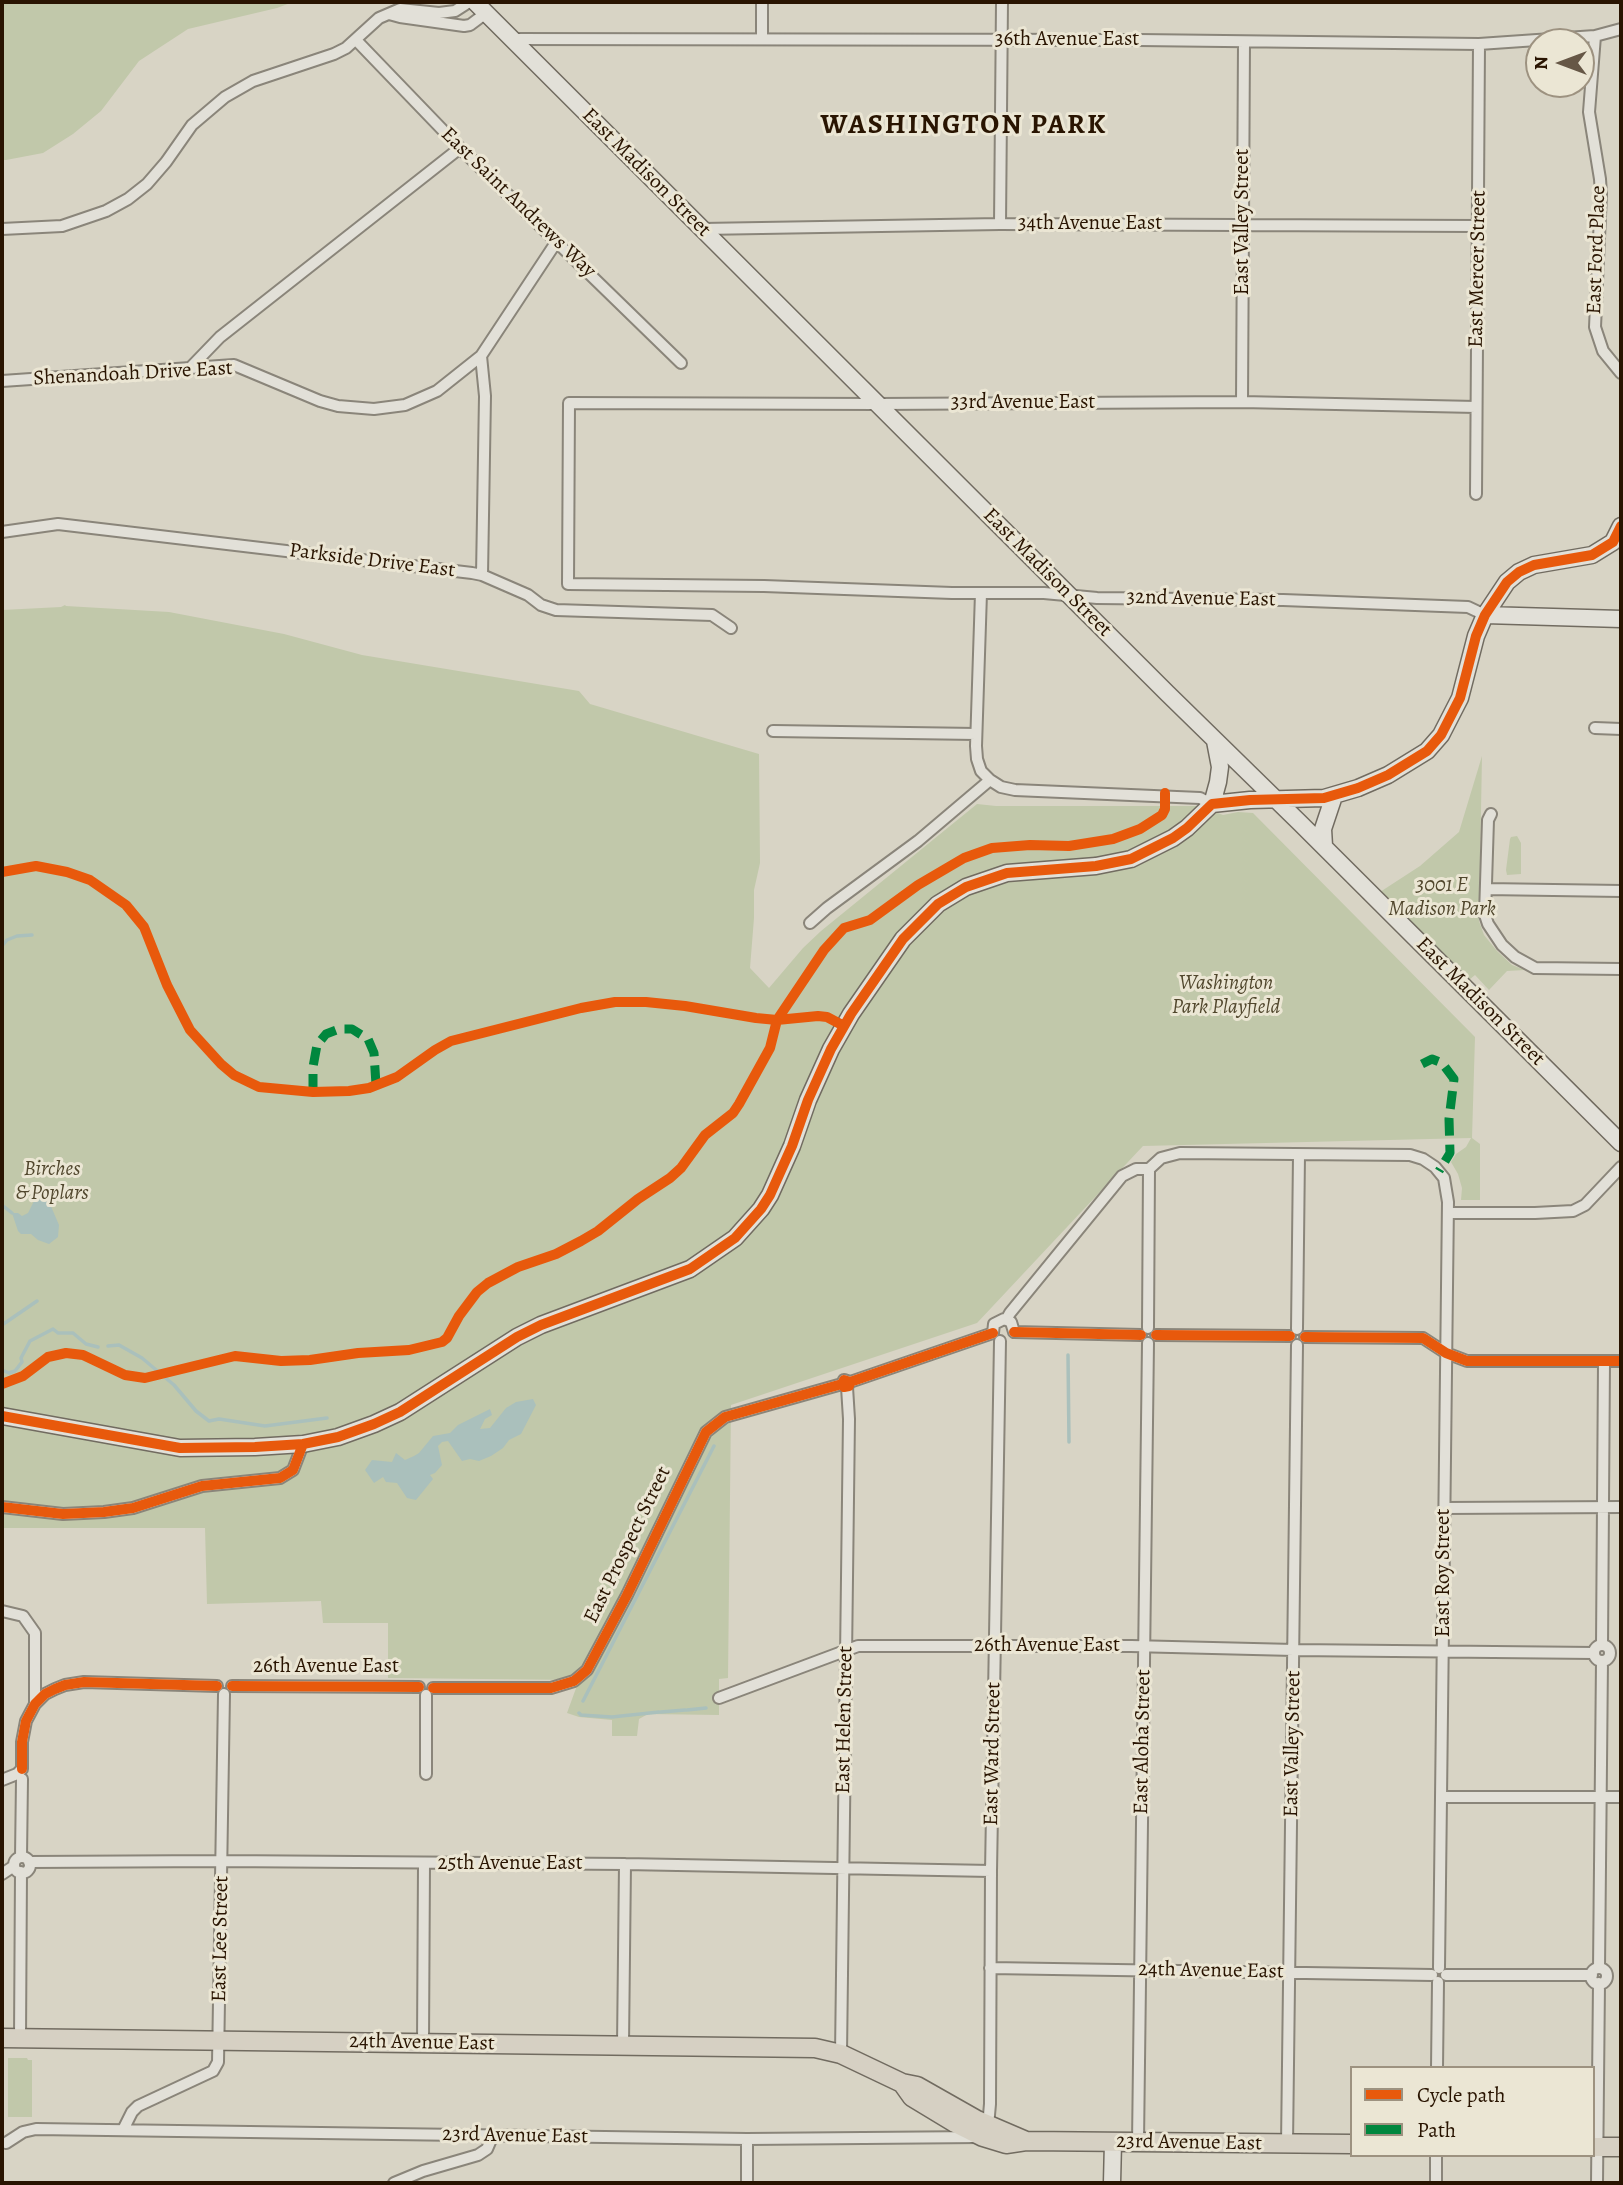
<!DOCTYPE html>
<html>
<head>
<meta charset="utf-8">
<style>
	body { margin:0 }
	#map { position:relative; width:1623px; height:2185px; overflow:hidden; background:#d8d4c5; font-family:Alegreya,serif }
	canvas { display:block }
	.frame { position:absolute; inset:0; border:4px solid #291401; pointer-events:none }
	.legend { position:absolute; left:1350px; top:2066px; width:245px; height:91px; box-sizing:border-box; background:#ebe6d4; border:2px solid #9d9280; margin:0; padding:9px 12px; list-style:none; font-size:21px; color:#291401 }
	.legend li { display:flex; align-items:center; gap:14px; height:35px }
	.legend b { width:35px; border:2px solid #9d9280 }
	.north { position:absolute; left:1525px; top:28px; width:70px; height:70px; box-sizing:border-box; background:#ebe6d4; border:2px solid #9d9280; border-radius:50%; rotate:270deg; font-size:19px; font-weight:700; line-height:28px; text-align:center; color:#291401 }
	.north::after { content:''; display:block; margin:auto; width:24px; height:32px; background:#665746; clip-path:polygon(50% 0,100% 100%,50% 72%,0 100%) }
</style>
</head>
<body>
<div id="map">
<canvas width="1623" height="2185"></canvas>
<div class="frame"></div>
<ul class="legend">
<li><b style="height:9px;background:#e8590c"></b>Cycle path</li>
<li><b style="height:9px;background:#00873e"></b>Path</li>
</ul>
<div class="north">N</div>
</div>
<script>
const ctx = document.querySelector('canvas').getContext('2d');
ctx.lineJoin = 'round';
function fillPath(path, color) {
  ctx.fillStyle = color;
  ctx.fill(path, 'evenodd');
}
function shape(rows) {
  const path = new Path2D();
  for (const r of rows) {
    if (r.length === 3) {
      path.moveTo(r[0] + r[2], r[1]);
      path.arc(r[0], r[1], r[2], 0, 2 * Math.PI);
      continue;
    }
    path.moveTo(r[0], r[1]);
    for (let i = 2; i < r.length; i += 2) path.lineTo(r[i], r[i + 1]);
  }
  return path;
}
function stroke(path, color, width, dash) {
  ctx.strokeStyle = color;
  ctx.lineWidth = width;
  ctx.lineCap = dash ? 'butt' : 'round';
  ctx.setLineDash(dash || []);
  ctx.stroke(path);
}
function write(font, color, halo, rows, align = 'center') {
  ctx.font = font + ' Alegreya,serif';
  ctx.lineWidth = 6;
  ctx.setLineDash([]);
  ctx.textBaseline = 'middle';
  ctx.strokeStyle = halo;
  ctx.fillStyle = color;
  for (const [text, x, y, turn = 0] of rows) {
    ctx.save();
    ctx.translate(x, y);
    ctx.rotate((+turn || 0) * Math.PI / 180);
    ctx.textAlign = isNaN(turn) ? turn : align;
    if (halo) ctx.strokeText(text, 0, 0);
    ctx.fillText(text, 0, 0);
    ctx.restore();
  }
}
fillPath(shape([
	[2,2,293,2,277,8,188,29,139,61,101,111,73,134,43,153,6,160,2,160],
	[65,605,66,606,169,612,284,634,362,655,579,691,590,704,759,754,760,863,754,890,754,918,750,968,769,988,803,948,821,931,977,804,996,806,1199,806,1223,815,1238,812,1253,813,1475,1037,1472,1138,1480,1144,1480,1200,1461,1200,1462,1188,1458,1174,1451,1162,1456,1154,1466,1147,1471,1138,1143,1146,977,1323,731,1405,728,1678,719,1679,719,1715,648,1714,639,1719,637,1736,612,1736,612,1720,579,1717,567,1713,579,1680,388,1678,388,1623,323,1623,321,1601,207,1604,205,1528,2,1528,2,610,61,607],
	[1482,756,1479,921,1484,935,1497,951,1512,965,1525,970,1507,971,1489,990,1475,975,1469,980,1380,892,1420,866,1459,832],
	[1517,836,1521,843,1521,874,1507,875,1506,870,1510,839,1511,837],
	[8,2058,27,2058,28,2060,32,2060,32,2117,8,2117]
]), '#c1c8aa');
fillPath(shape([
	[39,1195,45,1196,50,1204,59,1225,58,1237,49,1244,38,1240,31,1234,21,1234,18,1231,12,1213,18,1213,22,1216,28,1213,35,1199],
	[533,1399,536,1405,521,1434,509,1440,503,1448,491,1456,479,1461,470,1459,462,1461,448,1441,442,1442,438,1446,442,1465,435,1473,430,1475,433,1479,416,1500,407,1498,397,1483,386,1482,383,1477,374,1483,365,1470,372,1460,392,1462,396,1453,405,1460,414,1456,419,1453,433,1436,450,1433,458,1425,490,1409,492,1415,485,1419,480,1429,490,1428,506,1408,516,1402]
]), '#aac0bc');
stroke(shape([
	[2,946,7,940,17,936,32,935],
	[2,1205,12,1213],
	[2,1325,37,1301],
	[108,1346,119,1345,142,1358,174,1385,196,1411,209,1421,219,1419,265,1426,327,1418],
	[1068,1355,1069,1442],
	[2,1370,9,1373,15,1371,22,1362,21,1358,30,1341,53,1329,58,1333,73,1333,86,1344,98,1347],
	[583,1701,714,1446],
	[687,1710,706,1708],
	[661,1712,685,1710],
	[579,1713,581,1715,612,1717,659,1712]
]), '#aac0bc', 3.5);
const street = shape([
	[762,2,762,39],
	[389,14,400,17,464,26,470,25,486,13],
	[1595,36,1589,112,1600,179,1601,194,1595,327,1603,351,1621,373],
	[511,39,1139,40,1479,44,1595,36,1621,29],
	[356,40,460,148,681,363],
	[1000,224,1002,2],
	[2,229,62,226,106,211,128,199,147,184,166,162,192,125,225,97,253,81,334,54,346,48,379,18,400,9,439,13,455,11,469,2],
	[702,229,1000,224,1477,226],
	[481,356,485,396,482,575],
	[192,366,220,337,460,148],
	[2,381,234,365,320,401,338,406,374,409,405,405,437,391,481,356,557,241],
	[1242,402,1244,42],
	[1476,407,1242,402,877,404,569,403,568,584,764,586,952,593,1044,593,1097,598,1283,600,1468,607,1485,615],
	[1476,494,1479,44],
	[2,532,58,524,472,573,482,575,528,595,541,605,556,610,712,615,731,628],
	[981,593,976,746,977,759,981,771,990,780,1001,787,1015,790,1200,798,1212,804],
	[1595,728,1621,729],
	[773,731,976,734],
	[1491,814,1488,820,1485,915,1488,924,1502,945,1515,957,1535,968,1621,969],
	[1486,889,1621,891],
	[810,923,827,908,918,841,990,780],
	[1149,1169,1161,1158,1180,1153,1410,1155,1423,1159,1435,1167,1444,1178,1448,1202,1439,1968],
	[1448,1213,1535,1213,1573,1211,1585,1205,1621,1167],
	[1006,1320,1010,1313,1122,1176,1136,1169,1149,1169],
	[1148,1328,1149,1169],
	[1297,1329,1299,1155],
	[1014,1332,1141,1335],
	[993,1333,994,1324,1004,1319,1011,1322,1014,1332],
	[1156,1335,1290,1336],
	[1305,1337,1423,1338,1446,1353,1467,1361,1621,1361],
	[847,1387,850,1382,993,1333],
	[2,1507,63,1514,104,1512,133,1508,202,1486,280,1478,293,1470,303,1444],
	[1444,1508,1621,1507],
	[2,1611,23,1616,35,1633,35,1704,26,1721,22,1742,22,1769],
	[1602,1653,8],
	[1602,1645,1604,1362],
	[232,1686,419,1687],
	[433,1688,551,1688,574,1681,587,1670,627,1595,706,1432,725,1417,842,1384,844,1380,850,1382],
	[426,1695,426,1774],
	[719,1698,858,1646,1131,1646,1294,1650,1594,1653],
	[35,1704,45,1694,55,1689,65,1685,84,1682,217,1686],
	[2,1780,17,1774,22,1769],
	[1442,1797,1621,1797],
	[21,1857,22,1779],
	[22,1865,8],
	[29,1862,222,1861,625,1864,991,1871],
	[2,1874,14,1866],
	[990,1968,1432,1975],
	[1599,1968,1602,1661],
	[1599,1976,8],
	[1446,1975,1592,1975],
	[20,2038,21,1872],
	[423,2043,424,1864],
	[623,2045,625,1864],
	[841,2054,849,1419,847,1387],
	[1437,2068,1438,1982],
	[988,2126,990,2104,991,1871,1000,1341],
	[123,2130,132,2112,138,2106,213,2071,218,2062,224,1694],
	[1138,2142,1148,1343],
	[6,2143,23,2132,36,2129,747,2139,980,2137],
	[1287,2144,1297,1345],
	[394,2183,423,2171,478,2155,487,2149,493,2135],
	[747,2183,747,2139],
	[1436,2183,1436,2155],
	[1597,2183,1599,1983]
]);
const secondary = shape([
	[475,2,1167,693,1300,823,1621,1143],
	[1485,615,1621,619],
	[1212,804,1218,782,1220,767,1215,741],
	[1324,846,1323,829,1334,796],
	[2,1416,180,1448,255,1447,303,1444,338,1437,374,1424,400,1412,517,1337,541,1325,690,1269,735,1238,761,1209,770,1195,792,1146,808,1100,831,1049,851,1014,903,939,938,904,966,887,1007,873,1096,866,1131,859,1173,838,1187,828,1212,804,1250,800,1324,798,1358,788,1388,775,1427,751,1441,735,1460,698,1476,636,1485,615,1507,582,1519,572,1534,565,1592,555,1613,542,1621,526],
	[1112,2183,1113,2142]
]);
const primary = shape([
	[2,2038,815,2048,841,2054,902,2083,917,2086,977,2120,1026,2141],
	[902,2083,912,2097,955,2123,983,2137,1006,2144,1026,2141,1352,2144],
	[1593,2147,1621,2147]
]);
stroke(street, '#8a857a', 14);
stroke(secondary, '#716b60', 19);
stroke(primary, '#716b60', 21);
stroke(street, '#e2e0d8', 10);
stroke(secondary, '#e2e0d8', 16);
stroke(primary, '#d6d0c3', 18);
stroke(shape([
	[1422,1064,1432,1059,1442,1063,1454,1079,1449,1119,1450,1153,1439,1171],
	[313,1092,313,1067,317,1045,326,1034,339,1029,352,1029,368,1039,374,1053,376,1085]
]), '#00873e', 9, [18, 9]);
stroke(shape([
	[2,872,36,866,67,872,90,880,126,905,144,927,167,985,190,1030,221,1064,234,1075,259,1087,313,1092,349,1091,369,1088,397,1077,435,1050,451,1041,581,1008,615,1002,646,1002,685,1006,756,1018,777,1020,818,1016,827,1017,844,1026],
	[1014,1332,1141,1335],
	[1156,1335,1290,1336],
	[1305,1337,1423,1338,1446,1353,1467,1361,1621,1361],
	[2,1384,23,1376,48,1357,66,1353,83,1355,125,1375,145,1378,235,1356,281,1361,310,1360,358,1353,409,1350,442,1342,447,1338,459,1316,477,1292,488,1283,518,1267,556,1254,581,1241,598,1231,638,1199,670,1178,681,1168,705,1135,733,1113,739,1104,770,1048,777,1020,824,950,844,928,870,920,918,885,964,858,992,848,1030,845,1069,846,1113,839,1140,829,1162,815,1165,809,1165,793],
	[844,1387,849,1386,850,1382,993,1333],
	[2,1416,180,1448,255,1447,303,1444,338,1437,374,1424,400,1412,517,1337,541,1325,690,1269,735,1238,761,1209,770,1195,792,1146,808,1100,831,1049,851,1014,903,939,938,904,966,887,1007,873,1096,866,1131,859,1173,838,1187,828,1212,804,1250,800,1324,798,1358,788,1388,775,1427,751,1441,735,1460,698,1476,636,1485,615,1507,582,1519,572,1534,565,1592,555,1613,542,1621,526],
	[2,1507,63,1514,104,1512,133,1508,202,1486,280,1478,293,1470,303,1444],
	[232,1686,419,1687],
	[433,1688,551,1688,574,1681,587,1670,627,1595,706,1432,725,1417,842,1384,844,1380,850,1382],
	[22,1769,22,1742,26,1721,35,1704,45,1694,55,1689,65,1685,84,1682,217,1686]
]), '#e8590c', 10);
write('21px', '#291401', '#ebe6d4', [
	["36th Avenue East",1067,40],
	["East Madison Street",646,173,45],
	["East Saint Andrews Way",518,203,44],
	["East Valley Street",1243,222,-90],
	["34th Avenue East",1090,224],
	["East Ford Place",1597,250,-88],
	["East Mercer Street",1478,269,-89],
	["Shenandoah Drive East",133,374,-3],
	["33rd Avenue East",1023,403],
	["Parkside Drive East",372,561,7],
	["East Madison Street",1047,573,45],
	["32nd Avenue East",1201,599,1],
	["East Madison Street",1480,1002,45],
	["East Prospect Street",628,1545,-64],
	["East Roy Street",1444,1573,-90],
	["26th Avenue East",1047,1646],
	["26th Avenue East",326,1667],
	["East Helen Street",845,1720,-89],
	["East Aloha Street",1143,1742,-89],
	["East Valley Street",1293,1744,-89],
	["East Ward Street",993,1754,-89],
	["25th Avenue East",510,1864],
	["East Lee Street",221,1939,-89],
	["24th Avenue East",1211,1971,1],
	["24th Avenue East",422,2043,1],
	["23rd Avenue East",515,2136,1],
	["23rd Avenue East",1189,2143,1]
]);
write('italic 21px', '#51472d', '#ebe6d4', [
	["3001 E",1442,886],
	["Madison Park",1442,910],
	["Washington",1226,984],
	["Park Playfield",1226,1008],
	["Birches",52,1170],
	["& Poplars",52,1194]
]);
ctx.letterSpacing = '2px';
write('bold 28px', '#291401', '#ebe6d4', [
	["WASHINGTON PARK",964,126]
]);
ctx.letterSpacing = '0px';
</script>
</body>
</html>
